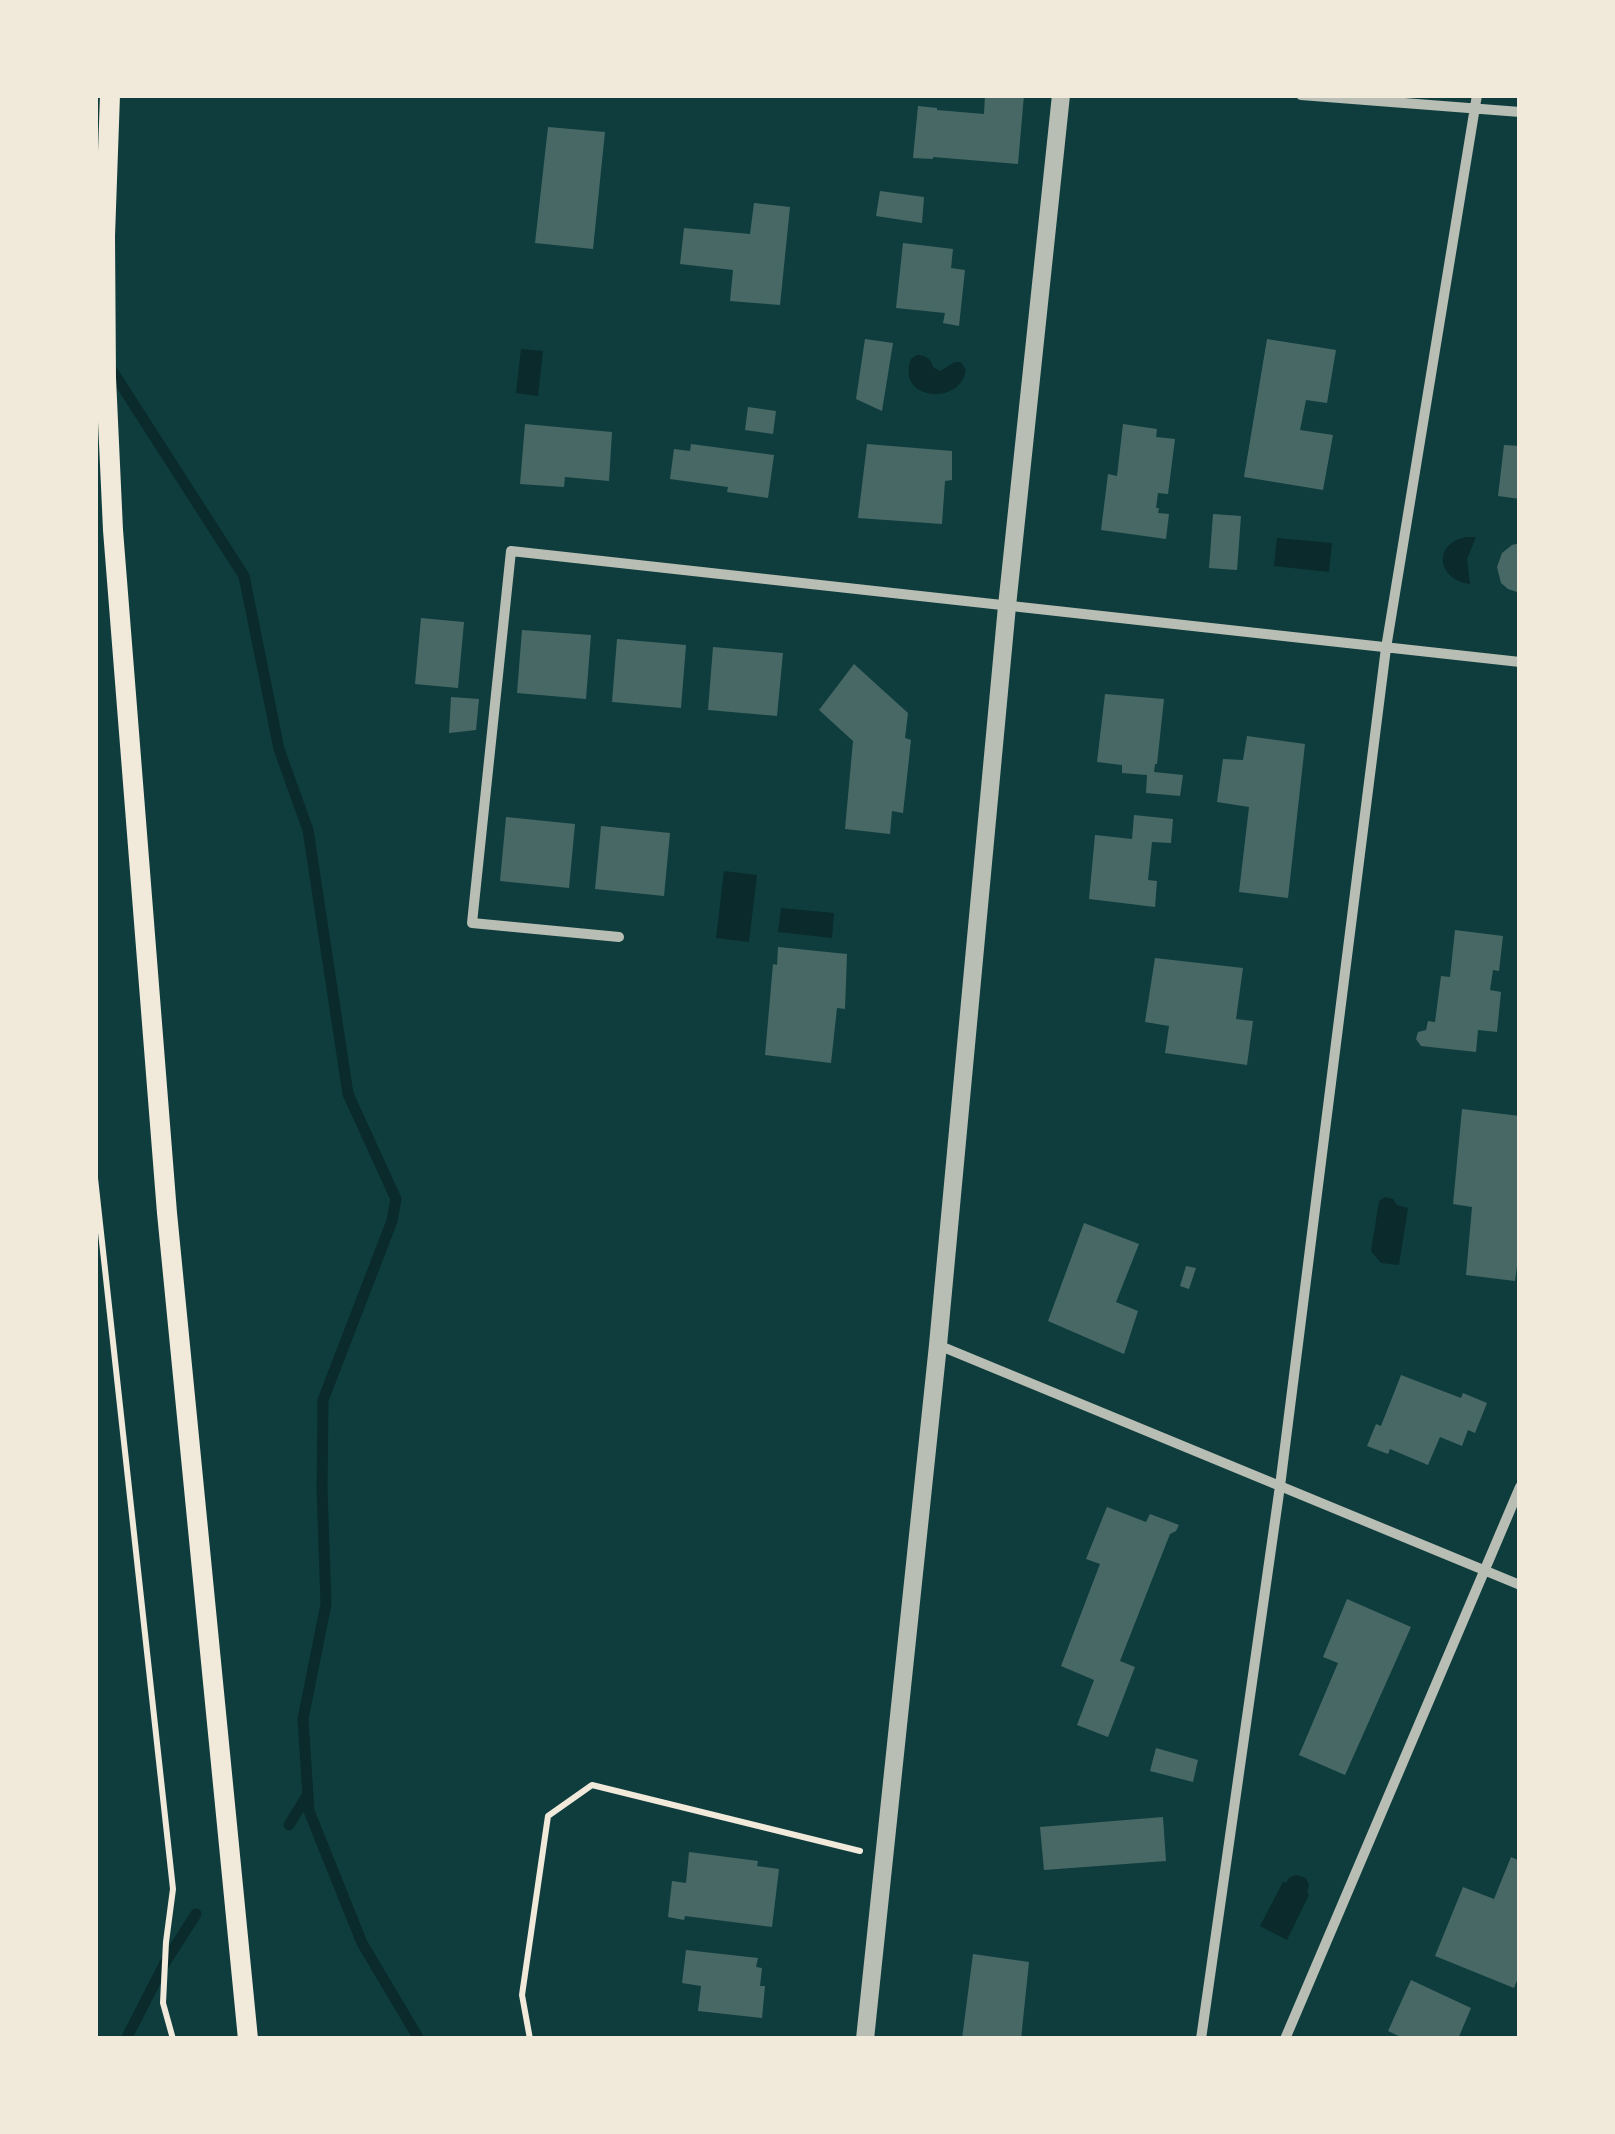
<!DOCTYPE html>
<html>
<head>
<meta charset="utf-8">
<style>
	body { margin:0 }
	#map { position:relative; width:1615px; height:2134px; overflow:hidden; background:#0f3d3e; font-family:"Noto Sans",sans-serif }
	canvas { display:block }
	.frame { position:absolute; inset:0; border:98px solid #f1e9da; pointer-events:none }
</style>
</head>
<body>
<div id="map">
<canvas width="1615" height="2134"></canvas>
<div class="frame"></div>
</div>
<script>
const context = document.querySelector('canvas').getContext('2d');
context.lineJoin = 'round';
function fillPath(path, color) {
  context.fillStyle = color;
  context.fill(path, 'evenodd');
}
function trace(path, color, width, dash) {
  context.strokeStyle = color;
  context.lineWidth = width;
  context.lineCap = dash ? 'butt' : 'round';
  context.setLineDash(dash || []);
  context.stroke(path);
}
const water = new Path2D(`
	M521,349L543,351L538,396L516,393Z
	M917,355C926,355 931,359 933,367L940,371L955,362H961L966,370C960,407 895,400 911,359Z
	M1467,537H1476L1467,559L1470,584C1437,580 1432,543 1467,537Z
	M1277,538L1332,543L1329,572L1274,566Z
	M724,871L757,875L749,942L716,938Z
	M781,908L834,913L832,938L778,932Z
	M1385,1197L1393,1199L1397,1205L1408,1208L1399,1265L1381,1263L1371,1251L1379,1201Z
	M1296,1875L1306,1878L1309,1885L1307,1893L1309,1895L1287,1940L1260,1926L1283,1882L1286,1883L1289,1878Z`);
const stream = new Path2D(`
	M95,344L244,576L279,749L308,830L348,1094L396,1199L392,1221L323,1400L322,1489L326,1604L303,1719L309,1811L362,1943L419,2039
	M289,1825L308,1794
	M126,2039L166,1961L196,1914`);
const building = new Path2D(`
	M985,95H1024L1018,164L933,157V159L913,158L918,106L937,108V110L984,114Z
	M548,127L605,132L593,249L535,243Z
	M880,191L924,197L922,223L876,216Z
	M754,203L790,207L780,305L730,301L733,270L680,264L684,228L750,234Z
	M903,243L953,249L951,268L965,270L959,326L943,323L945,313L896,308Z
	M865,339L893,343L882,411L856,399Z
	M1267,339L1336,350L1327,403L1306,400L1300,430L1333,435L1323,490L1244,477Z
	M748,407L776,411L773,434L745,430Z
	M525,424L612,432L609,481L565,477L564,487L520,484Z
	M1123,424L1157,429L1156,437L1175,439L1168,494L1158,493L1156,508H1159L1158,513L1169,514L1166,539L1101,530L1108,474L1117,476Z
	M691,444L774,455L768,498L727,492L728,487L670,479L674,449L690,451Z
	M867,444L952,451V480L945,481L942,524L858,518Z
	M1504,445L1520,446V499L1498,496Z
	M1213,514L1241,516L1237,570L1209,568Z
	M1520,543V593L1508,589L1501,583L1497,567L1502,553L1512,545Z
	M421,618L464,622L458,688L415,684Z
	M522,630L591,635L586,699L517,693Z
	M617,639L686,645L681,708L612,702Z
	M713,647L783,653L777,716L708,710Z
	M854,664L908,713L905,738L911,740L903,813L892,811L890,834L845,829L853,741L819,710Z
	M1105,694L1164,699L1157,764H1155L1154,772L1183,775L1180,796L1146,793L1147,775L1122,773V765L1097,762Z
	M451,697L479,699L476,730L449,733Z
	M1247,736L1305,744L1288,898L1239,892L1249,807L1217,802L1223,759L1243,760Z
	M1134,815L1173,819L1171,843L1152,842L1148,880L1157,881L1155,907L1089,899L1095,835L1132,839Z
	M506,817L575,824L569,888L500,881Z
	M601,826L670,833L664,896L595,889Z
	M1455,930L1503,936L1499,971L1493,970L1490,990L1501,992L1497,1032L1478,1030L1476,1052L1421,1046L1416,1039L1418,1032L1426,1030L1428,1021L1435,1022L1441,976L1450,977Z
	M778,947L847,954L845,1009L837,1008L831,1063L765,1055L773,964L777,965Z
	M1155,958L1243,968L1236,1019L1253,1021L1247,1065L1165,1053L1169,1026L1145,1022Z
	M1462,1109L1520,1116V1245L1515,1281L1466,1275L1472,1207L1453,1204Z
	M1084,1223L1139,1244L1116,1302L1138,1311L1124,1354L1048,1321Z
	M1186,1266L1196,1268L1189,1289L1180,1286Z
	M1401,1375L1461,1398L1463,1393L1487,1403L1475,1433L1468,1430L1462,1446L1440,1437L1428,1465L1390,1449L1388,1454L1367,1446L1376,1424L1381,1426Z
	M1107,1507L1146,1522L1150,1514L1179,1525L1176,1531L1170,1534L1120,1661L1135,1667L1108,1737L1077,1725L1094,1680L1061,1666L1100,1564L1086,1559Z
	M1347,1599L1411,1627L1345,1775L1299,1755L1338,1663L1323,1657Z
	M1156,1748L1198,1760L1193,1782L1150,1771Z
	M1163,1817L1166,1861L1044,1870L1040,1827Z
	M689,1852L758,1861L757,1866L779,1869L772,1927L685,1916L684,1920L668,1917L672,1881L686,1883Z
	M1511,1857L1520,1861V1973L1514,1988L1435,1956L1463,1887L1494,1899Z
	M686,1950L758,1958L756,1967L762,1968L760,1986H765L762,2018L698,2011L701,1986L682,1983Z
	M973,1954L1029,1962L1021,2039H962Z
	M1411,1980L1471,2008L1458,2039H1405L1388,2031Z`);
const path = new Path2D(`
	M95,1178L173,1889L166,1942L163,2003L173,2039
	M530,2039L522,1995L548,1816L592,1785L860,1851`);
const minor = new Path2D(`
	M1301,95L1520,112
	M619,937L472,923L511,551L1520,662
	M938,1345L1520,1585
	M1201,2039L1280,1486L1386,648L1477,95
	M1285,2039L1520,1487`);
const tertiary = new Path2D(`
	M865,2039L938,1345L1007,606L1061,95`);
const secondary = new Path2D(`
	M110,95L105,236L106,378L113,530L167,1213L248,2039`);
fillPath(water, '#0a2a2b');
trace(stream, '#0a2a2b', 11);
fillPath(building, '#486865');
trace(path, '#f1e9da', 6);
trace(minor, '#b8beb3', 10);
trace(tertiary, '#b8beb3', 18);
trace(secondary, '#f1e9da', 20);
</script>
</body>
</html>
